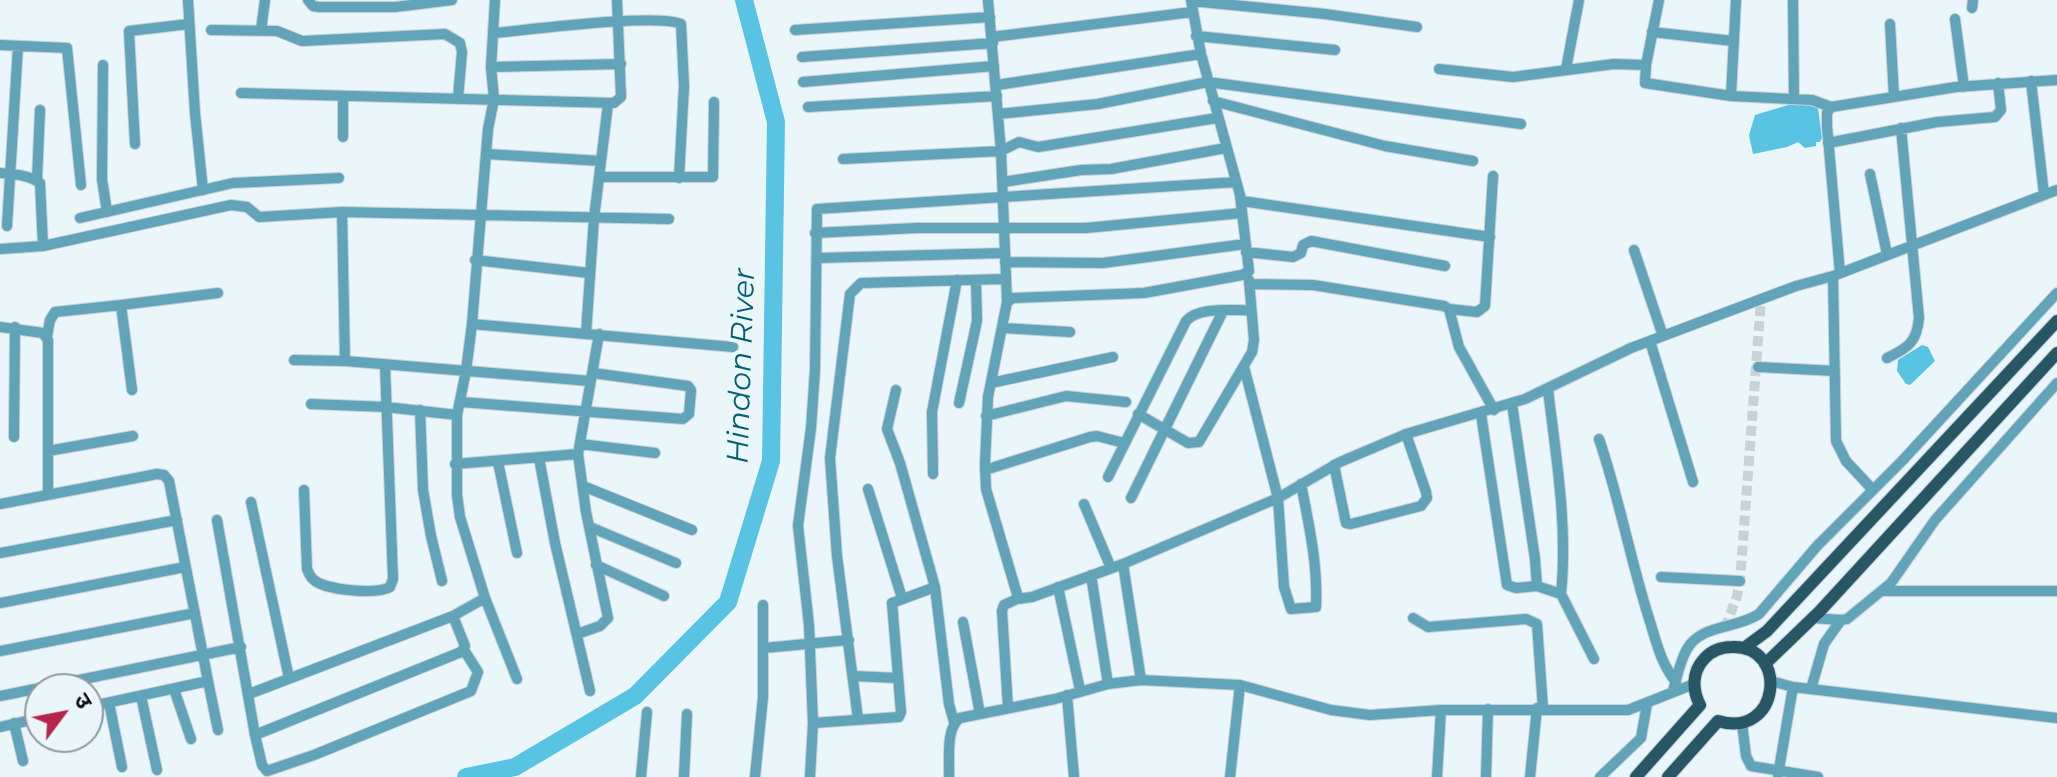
<!DOCTYPE html>
<html>
<head>
<meta charset="utf-8">
<style>
	body { margin:0 }
	#map { position:relative; width:2057px; height:777px; overflow:hidden; background:#ebf6fa; font-family:Montserrat,"Noto Sans Devanagari",sans-serif }
	canvas { display:block }
	.north { position:absolute; left:24px; top:673px; width:80px; height:80px; box-sizing:border-box; background:#ebf6fa; border:2px solid #91999c; border-radius:50%; rotate:58deg; font-size:22px; font-weight:700; line-height:32px; text-align:center; color:#0b0e10 }
	.north::after { content:''; display:block; margin:auto; width:28px; height:36px; background:#b6254d; clip-path:polygon(50% 0,100% 100%,50% 72%,0 100%) }
</style>
</head>
<body>
<div id="map">
<canvas width="2057" height="777"></canvas>
<div class="north">उ</div>
</div>
<script>
const context = document.querySelector('canvas').getContext('2d');
context.lineJoin = 'round';
function fillPath(path, color) {
  context.fillStyle = color;
  context.fill(path, 'evenodd');
}
function trace(path, color, width, dash) {
  context.strokeStyle = color;
  context.lineWidth = width;
  context.lineCap = dash ? 'butt' : 'round';
  context.setLineDash(dash || []);
  context.stroke(path);
}
function label(font, color, halo, rows, align = 'center') {
  context.font = font + ' Montserrat,sans-serif';
  context.lineWidth = 8;
  context.setLineDash([]);
  context.textBaseline = 'middle';
  context.strokeStyle = halo;
  context.fillStyle = color;
  for (const [text, x, y, turn = 0] of rows) {
    context.save();
    context.translate(x, y);
    context.rotate((+turn || 0) * Math.PI / 180);
    context.textAlign = isNaN(turn) ? turn : align;
    if (halo) context.strokeText(text, 0, 0);
    context.fillText(text, 0, 0);
    context.restore();
  }
}
const water = new Path2D(`
	M1792,101L1816,104L1818,108L1822,138L1820,142H1816V146L1805,148L1798,142L1787,147L1753,154L1749,135L1755,115L1788,105Z
	M1922,345L1928,347L1935,361L1910,385L1906,384L1897,371L1898,360Z`);
const river = new Path2D(`
	M466,777L515,767L635,696L728,602L771,461L776,122L744,0`);
const minorTunnel = new Path2D(`
	M1725,628L1737,596L1740,581L1761,300`);
const minor = new Path2D(`
	M188,0L195,113L203,190
	M308,0L313,6L319,7H395L452,0
	M495,0L491,67L494,99L488,129L472,324L466,371L457,415V495L460,517L485,598L517,679
	M988,0L1001,151L1007,302
	M1793,0L1794,99
	M1191,1L1325,14L1417,27
	M1972,8L1973,0
	M1955,19L1964,87
	M1890,24L1894,97
	M211,30L277,31L302,41L445,34L460,43L462,52L458,98
	M261,30L265,0
	M795,30L990,17
	M1652,32L1733,41
	M494,33C527,30 657,13 681,24L684,86L679,178
	M1196,36L1335,50
	M992,37L1192,12
	M0,45L67,48L81,185
	M802,57L993,43
	M103,65L102,179L107,212
	M1646,65L1659,0
	M491,67L621,64
	M1439,69L1513,77L1614,64L1646,65L1645,83L1731,96L1812,100L1831,107
	M1566,69L1579,0
	M2031,81L2044,194
	M803,82L994,66
	M997,85L1201,54
	M241,93L614,103L621,97L617,0
	M1731,96L1736,0
	M1213,101L1385,146L1473,161
	M608,104L594,218L586,334L733,347
	M808,107L997,96
	M998,114L1098,104L1208,82L1521,124
	M343,137V96
	M1828,143L1937,122L1995,117L2001,110L1998,83
	M135,144L129,31L189,24
	M487,154L601,161
	M843,159L1001,151L1019,142L1038,147L1217,118
	M0,173C13,174 30,175 40,183L43,246
	M1870,174L1887,254
	M600,177H713L714,102
	M37,180L40,110
	M1003,182L1081,170L1111,169L1226,148
	M1242,201L1490,237
	M342,212L345,361L590,381
	M80,218L233,183L339,178
	M7,226L18,46
	M815,233L917,228H1086L1242,213
	M0,249L43,246L231,205L247,207L259,217L342,212L669,219
	M1634,250L1663,336
	M1246,252L1293,257L1301,253L1303,245L1311,241L1445,266
	M817,258L1005,253
	M475,260L589,273
	M1005,262L1103,263L1245,244
	M1840,273L1827,126V113L1831,107L1956,87L2057,80
	M1833,276L1836,441L1846,461L1873,490
	M1249,284L1313,285L1444,306L1449,309L1459,347L1494,410
	M1449,309L1477,312L1485,306L1493,176
	M472,324L586,334
	M0,327L43,333L48,340V494
	M1003,328L1070,332
	M47,336L50,320L55,312L121,305
	M1650,341L1693,482
	M1887,358C1908,348 1917,342 1919,318L1901,128
	M294,360L345,361
	M1244,367L1278,498L1284,587L1291,609L1316,607C1318,565 1309,525 1301,484
	M1758,367L1835,371
	M991,383L1113,357
	M132,390L121,305L218,293
	M896,390L887,429L900,463L935,587L949,704L954,722
	M1548,390C1556,457 1568,526 1561,594
	M461,402L683,419L689,414L691,390L688,386L593,373
	M959,403L977,321L976,280
	M311,404L386,407L457,415
	M1512,404L1535,559L1537,586
	M420,410L423,490L431,536L442,581
	M1138,414L1188,443L1199,442L1252,352L1254,340L1249,280
	M1481,414L1507,585L1516,588L1537,586L1561,594L1594,659
	M986,416L1066,396L1126,402
	M14,437L15,327
	M1599,439C1620,500 1631,564 1651,625C1657,645 1662,665 1676,682
	M580,444L655,453
	M48,451L133,436
	M539,458L555,543L590,691
	M498,462L517,553
	M455,464L578,454
	M1334,465L1346,523L1351,524L1421,506L1427,498L1426,492L1406,434
	M985,470L1090,437L1097,436L1124,443
	M933,474L932,412L957,280
	M1108,477L1186,321C1199,306 1233,311 1251,310
	M583,486L692,530
	M868,489L902,598
	M304,490L307,569C309,574 310,577 314,580C325,590 377,595 390,587L393,579L385,365
	M1131,498L1223,311
	M251,502L289,678
	M0,504L157,474L164,475L169,481L208,681L88,707
	M1084,504L1111,568
	M217,520L255,735L262,765L267,771L314,755L471,691L478,672L464,650
	M590,527L676,563
	M0,553L177,520
	M1123,564L1141,680
	M596,565L664,596
	M1091,575L1108,684
	M1661,577L1740,581
	M1058,587L1080,690
	M1883,591H2057
	M1017,599L1032,597L1123,564L1278,498L1340,462L1406,434L1525,399L1631,348L1796,286L1833,276L2057,190
	M0,603L185,567
	M1413,618L1428,627L1526,619L1537,624L1543,708
	M1813,618L1841,620
	M963,622L980,714
	M577,634L600,626L608,618L586,512L578,454L599,334
	M764,648L849,640
	M0,651L195,613
	M853,676L897,678
	M208,681L218,730
	M1771,681L1793,687L2057,718
	M174,689L191,739
	M1811,689L1824,644L1841,620L1847,619L1891,583L1935,520L2057,383
	M1673,691C1677,677 1680,661 1687,649C1701,624 1737,629 1759,614L1817,546L1902,461L2057,293
	M249,694L453,616L485,598
	M1067,695L1074,777
	M0,696L241,647
	M141,696L157,770
	M109,703L122,767
	M1008,708L1002,611L1004,605L1017,599V594L986,489L985,464L988,397L1007,302L1013,298L1144,293L1242,275L1249,271L1240,195L1201,54L1191,0
	M858,719L837,556L830,458L850,294L861,283L1005,279
	M14,723L23,761
	M813,723L899,717L901,712L892,603L935,587
	M1742,723L1746,756L1751,766L1818,777
	M0,727L40,718
	M255,735L461,652L465,646L453,616
	M1778,775L1793,687
	M641,777L647,712
	M684,777L687,714
	M755,777L763,697V605
	M810,777L813,723L809,625L798,526L811,428L815,370L817,209L1236,182
	M949,777C950,759 945,729 960,718L1055,699L1108,684L1141,680L1240,685L1331,710L1370,715L1441,710H1628L1694,684
	M1230,777L1240,685
	M1437,777L1441,710
	M1486,777L1488,709
	M1530,777L1537,708
	M1600,777L1641,738L1647,704`);
const major = new Path2D(`
	M1744,648L1767,631L2057,321
	M1765,664L1820,611L2057,353
	M1636,777L1700,705C1692,690 1692,672 1704,659C1711,651 1721,647 1732,647C1790,645 1780,740 1718,721L1668,777`);
const waterNames = [
	["Hindon River",742,366,-88]
];
fillPath(water, '#58c3e3');
trace(river, '#58c3e3', 18);
trace(minorTunnel, '#c9d3d7', 10, [10, 5]);
trace(minor, '#c7d1d5', 12);
trace(major, '#c7d1d5', 14);
trace(minor, '#61a4ba', 10);
trace(major, '#275665', 12);
label('italic 30px', '#005f75', '#ebf6fa', waterNames);
</script>
</body>
</html>
